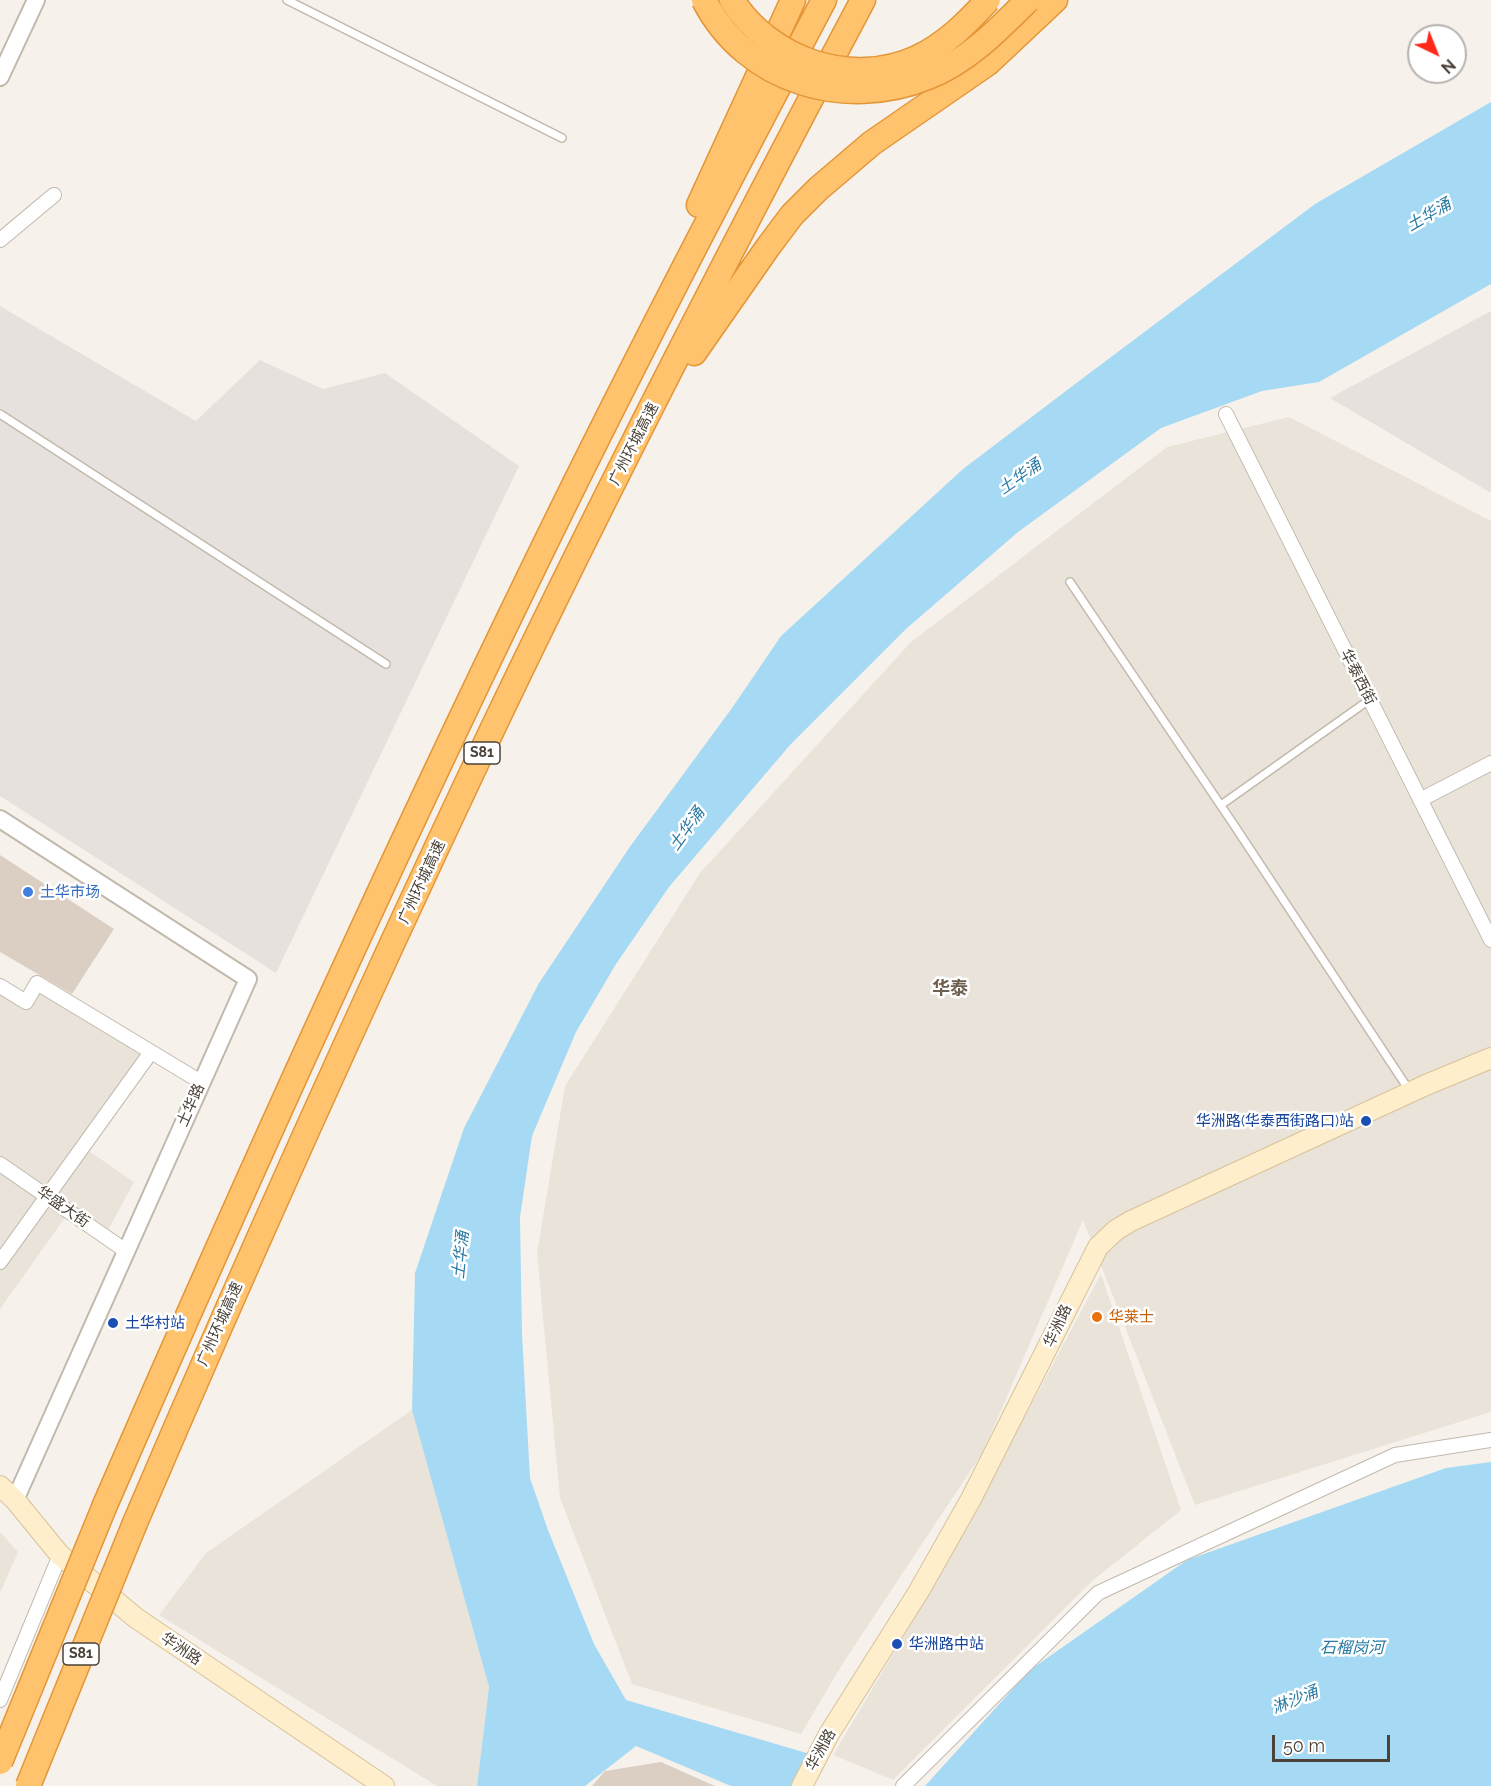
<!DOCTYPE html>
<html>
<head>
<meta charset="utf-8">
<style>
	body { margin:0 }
	#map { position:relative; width:1491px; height:1786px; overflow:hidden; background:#f6f2eb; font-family:Raleway,sans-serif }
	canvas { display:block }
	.north { position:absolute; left:1407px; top:24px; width:60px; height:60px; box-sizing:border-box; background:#fff; border:2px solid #b7b3af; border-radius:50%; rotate:137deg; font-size:16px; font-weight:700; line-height:24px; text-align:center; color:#4b4238 }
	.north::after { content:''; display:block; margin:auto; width:21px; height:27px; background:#ff2819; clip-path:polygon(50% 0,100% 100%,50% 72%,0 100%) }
	.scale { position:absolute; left:1272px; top:1735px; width:118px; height:27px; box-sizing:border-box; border:3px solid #4b4238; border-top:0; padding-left:8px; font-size:18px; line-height:21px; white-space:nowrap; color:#4b4238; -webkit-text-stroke:4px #fff; paint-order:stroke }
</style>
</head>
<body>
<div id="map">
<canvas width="1491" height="1786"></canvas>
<div class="north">N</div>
<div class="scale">50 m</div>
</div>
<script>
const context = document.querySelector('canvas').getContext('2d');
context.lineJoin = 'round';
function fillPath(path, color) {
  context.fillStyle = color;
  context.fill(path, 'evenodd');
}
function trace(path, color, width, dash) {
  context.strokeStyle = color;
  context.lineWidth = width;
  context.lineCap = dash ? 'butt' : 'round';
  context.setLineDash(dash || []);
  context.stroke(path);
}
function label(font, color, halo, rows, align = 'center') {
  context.font = font + ' Raleway,"Noto Sans SC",sans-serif';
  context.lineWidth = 5;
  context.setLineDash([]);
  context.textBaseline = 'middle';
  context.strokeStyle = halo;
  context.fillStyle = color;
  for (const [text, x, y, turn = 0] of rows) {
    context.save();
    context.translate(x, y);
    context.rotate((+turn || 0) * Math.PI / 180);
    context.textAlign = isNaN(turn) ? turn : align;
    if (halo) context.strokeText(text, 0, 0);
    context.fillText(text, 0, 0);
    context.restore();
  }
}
const residential = new Path2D(`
	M1289,417L1491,521V1412L1195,1505L1083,1220L983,1452L843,1663L801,1734L632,1684L560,1498L537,1253L565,1086L700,873L911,642L1167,447Z
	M37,983L151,1052L83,1147L134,1182L105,1236L69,1212L0,1309V986L26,1002Z
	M1101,1274L1181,1510L1091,1582L893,1780L833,1755L939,1577Z
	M412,1410L489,1687L477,1786H437L159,1615L206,1553Z
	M0,1532L18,1552L0,1593Z`);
const industrial = new Path2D(`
	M0,306L196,421L260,360L323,389L385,373L519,466L276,973L0,796Z
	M1491,311V493L1330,398Z`);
const water = new Path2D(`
	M1491,102V284L1319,382L1262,391L1161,428L1018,532L906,629L790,745L669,887L616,964L576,1032L532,1136L520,1217L522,1334L530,1478L548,1530L594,1644L626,1700L810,1754L791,1786H731L636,1746L585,1786H477L489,1687L412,1410L415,1273L464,1128L539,983L629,848L732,708L781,636L963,469L1087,375L1315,204Z
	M1491,1462V1786H925L1030,1670L1187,1560L1446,1468Z`);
const building = new Path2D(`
	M0,855L114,929L72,994L0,952Z
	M661,1762L715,1786H592L605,1771Z`);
const service = new Path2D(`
	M287,0L562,138
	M0,414L386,664
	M1070,582L1234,825L1409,1090
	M1221,805L1369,700`);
const minor = new Path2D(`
	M0,240L54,195
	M1226,414L1491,940
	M1420,800L1491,763
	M0,986L26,1002L37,983L201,1082
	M0,1164L126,1251
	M0,1262L151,1052
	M0,1700L60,1555
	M903,1786L1098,1593L1395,1455L1491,1440`);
const tertiary = new Path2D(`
	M0,77L36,0
	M0,819L248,979L15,1500`);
const secondary = new Path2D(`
	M0,1486L15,1500L60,1555L136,1618L384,1786
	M802,1786L829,1734L919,1591L971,1499L1098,1247L1116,1230L1131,1221L1426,1085L1491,1058`);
const motorway = new Path2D(`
	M699,205L793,0
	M694,353L768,247L792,215L818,189L872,143L988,63L1055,0
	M105,1505C241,1192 381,881 530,575C624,381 724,190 824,0
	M135,1523C246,1263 362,1005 483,749C603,496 732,247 863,0`);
const motorwayBridge = new Path2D(`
	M704,0C746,82 845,111 928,77C967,62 999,29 1028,0
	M732,0C770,60 851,88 917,58C946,44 967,23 988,0
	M0,1762L105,1505
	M28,1786L135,1523`);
const markers = [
	[28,892,6,"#3f7fe0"],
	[1366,1121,6,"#1a4fb4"],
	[1097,1317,6,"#e8710a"],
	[113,1323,6,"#1a4fb4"],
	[897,1644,6,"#1a4fb4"]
];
const shields = [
	[482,753,36],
	[81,1654,36]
];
const shieldNames = [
	["S81",482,753],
	["S81",81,1654]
];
const streetNames = [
	["广州环城高速",634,444,-63],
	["华泰西街",1358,677,63],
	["广州环城高速",422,882,-65],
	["土华路",191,1105,-66],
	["华盛大街",63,1207,35],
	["广州环城高速",220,1324,-66],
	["华洲路",1058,1326,-65],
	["华洲路",181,1649,34],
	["华洲路",821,1750,-61]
];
const shopNames = [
	["土华市场",40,892]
];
const transitNames = [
	["华洲路(华泰西街路口)站",1354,1121,"right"],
	["土华村站",125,1323],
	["华洲路中站",909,1644]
];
const foodNames = [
	["华莱士",1109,1317]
];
const waterNames = [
	["土华涌",1429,215,-30],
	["土华涌",1020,477,-35],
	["土华涌",687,829,-54],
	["土华涌",461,1255,-84],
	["石榴岗河",1352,1648],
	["淋沙涌",1295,1700,-22]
];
const quarterNames = [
	["华泰",950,989]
];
fillPath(residential, '#eae3d9');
fillPath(industrial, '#e6e1dc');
fillPath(water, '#a6daf4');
fillPath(building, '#dbcfc3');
trace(service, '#c2b9ad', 10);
trace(minor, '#c2b9ad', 16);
trace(tertiary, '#c2b9ad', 20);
trace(secondary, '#d7c299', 22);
trace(motorway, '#e49637', 27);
trace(service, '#fff', 7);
trace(minor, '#fff', 14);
trace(tertiary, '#fff', 16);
trace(secondary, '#fec', 20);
trace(motorway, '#ffc26d', 24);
trace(motorwayBridge, '#e49637', 27, []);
trace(motorwayBridge, '#ffc26d', 24);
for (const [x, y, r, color] of markers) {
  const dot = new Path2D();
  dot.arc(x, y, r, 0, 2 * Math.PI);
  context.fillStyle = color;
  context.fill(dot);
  trace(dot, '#fff', 2);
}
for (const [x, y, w] of shields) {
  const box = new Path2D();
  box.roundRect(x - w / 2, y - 11, w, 22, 4.5);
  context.fillStyle = '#fff';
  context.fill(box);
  trace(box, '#4b4238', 1.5);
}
label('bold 14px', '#4b4238', null, shieldNames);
label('15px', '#4b4238', '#fff', streetNames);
label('15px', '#366cbe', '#fff', shopNames, 'left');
label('15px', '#164399', '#fff', transitNames, 'left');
label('15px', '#c56008', '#fff', foodNames, 'left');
label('italic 16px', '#2779a2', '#fff', waterNames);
label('bold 18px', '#6e5f4f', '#fff', quarterNames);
</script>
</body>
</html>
